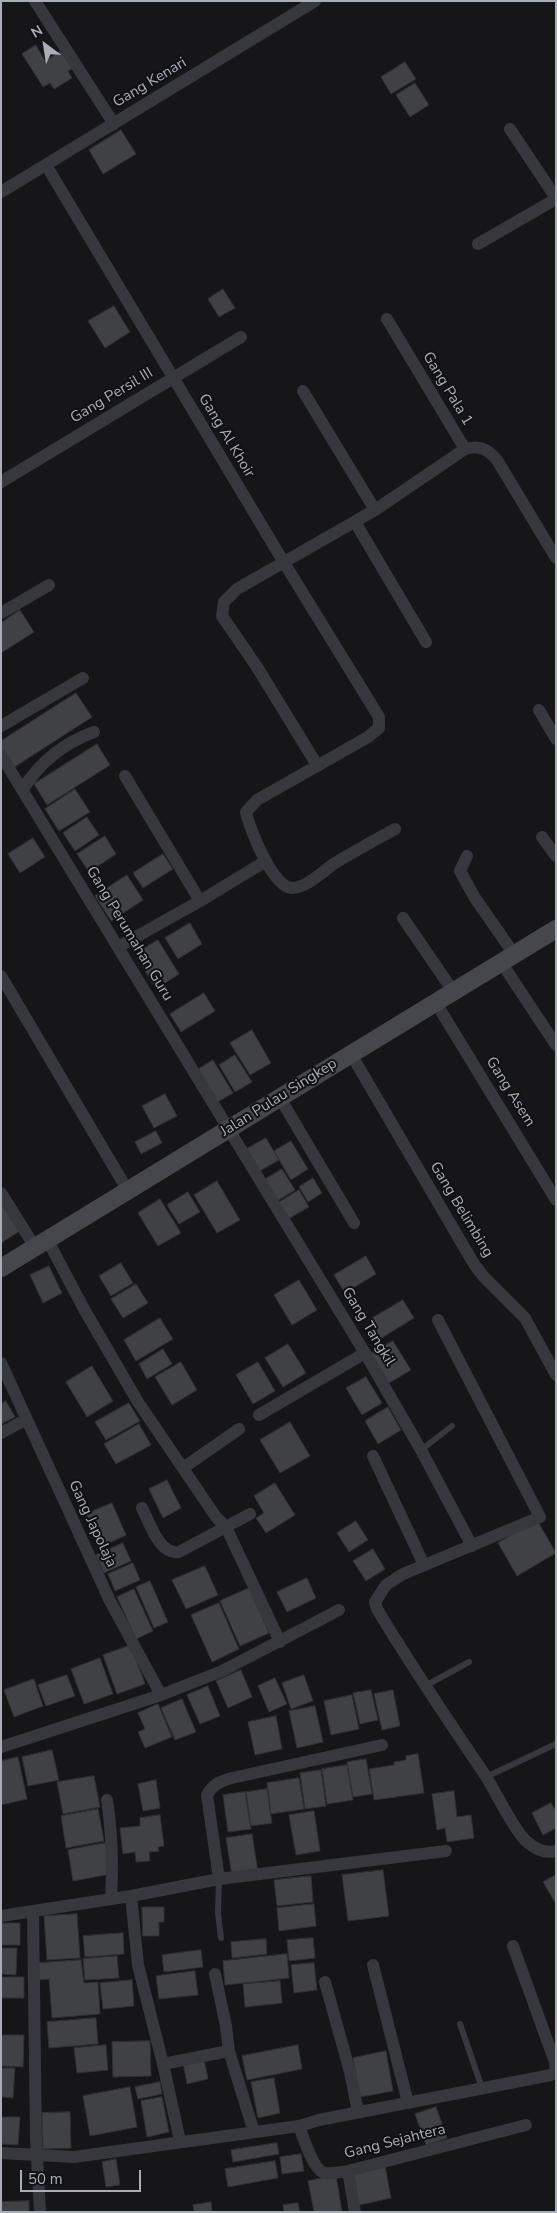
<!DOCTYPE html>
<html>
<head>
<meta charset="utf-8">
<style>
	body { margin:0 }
	#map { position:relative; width:557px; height:2213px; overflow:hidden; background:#161618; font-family:"Nunito Sans",sans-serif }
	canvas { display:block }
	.frame { position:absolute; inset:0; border:2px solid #a8adb8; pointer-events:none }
	.north { position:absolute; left:20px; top:20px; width:50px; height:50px; -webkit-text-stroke:4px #111113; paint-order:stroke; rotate:329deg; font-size:14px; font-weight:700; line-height:20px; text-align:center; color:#a8adb8 }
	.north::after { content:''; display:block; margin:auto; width:18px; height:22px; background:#a8adb8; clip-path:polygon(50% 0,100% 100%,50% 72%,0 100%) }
	.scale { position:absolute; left:20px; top:2170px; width:121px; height:22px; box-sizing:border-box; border:2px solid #a8adb8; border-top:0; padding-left:6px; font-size:15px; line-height:18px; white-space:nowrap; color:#a8adb8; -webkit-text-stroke:4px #111113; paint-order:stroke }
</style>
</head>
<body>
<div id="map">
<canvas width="557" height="2213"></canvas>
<div class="frame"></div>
<div class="north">N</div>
<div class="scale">50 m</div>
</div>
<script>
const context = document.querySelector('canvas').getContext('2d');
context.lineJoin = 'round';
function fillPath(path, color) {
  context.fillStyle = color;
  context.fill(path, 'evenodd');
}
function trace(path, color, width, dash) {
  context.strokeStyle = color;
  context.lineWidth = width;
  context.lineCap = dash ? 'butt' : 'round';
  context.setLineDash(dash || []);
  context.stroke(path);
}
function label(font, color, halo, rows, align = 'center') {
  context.font = font + ' "Nunito Sans",sans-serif';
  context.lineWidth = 4;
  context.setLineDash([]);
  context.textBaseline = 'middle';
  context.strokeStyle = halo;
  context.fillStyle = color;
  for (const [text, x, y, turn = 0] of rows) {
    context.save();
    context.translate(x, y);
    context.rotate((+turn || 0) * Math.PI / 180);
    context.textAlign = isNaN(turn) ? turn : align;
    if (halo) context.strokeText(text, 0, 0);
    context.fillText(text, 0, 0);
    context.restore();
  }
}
const building = new Path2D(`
	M36,45L45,61L61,51L72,69L68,71L72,78L54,89L50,83L43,87L22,54Z
	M405,62L416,79L391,94L381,77Z
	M415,83L429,105L410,117L396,95Z
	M121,130L136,154L103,174L89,150Z
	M223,289L235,308L219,317L208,299Z
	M114,306L130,332L105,348L88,321Z
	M20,610L34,632L1,653V623Z
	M76,693L92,717L13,768L1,750V741Z
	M97,744L110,765L47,805L34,784Z
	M75,789L90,812L59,831L45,809Z
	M87,817L99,835L75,851L63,833Z
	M105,836L116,854L89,872L77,854Z
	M33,838L45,857L20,873L8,854Z
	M163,854L173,869L143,888L133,873Z
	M127,875L143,900L111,921L95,896Z
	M190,923L202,944L178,959L165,938Z
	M158,940L179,974L156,989L135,954Z
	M204,993L215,1011L181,1032L170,1014Z
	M252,1030L271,1063L250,1075L230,1043Z
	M235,1055L252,1082L235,1092L219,1065Z
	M213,1060L233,1093L216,1103L197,1070Z
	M165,1094L177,1116L154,1128L142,1106Z
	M156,1131L162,1143L141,1154L135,1142Z
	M266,1138L279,1160L258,1172L245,1150Z
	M291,1141L308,1169L291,1180L274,1151Z
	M282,1169L295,1190L277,1201L264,1180Z
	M313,1178L322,1193L308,1202L299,1187Z
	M217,1181L240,1220L217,1233L194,1195Z
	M299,1190L309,1207L286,1220L276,1204Z
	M188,1192L200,1212L179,1224L167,1205Z
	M160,1199L181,1233L158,1246L138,1213Z
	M1,1201L20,1231L1,1243Z
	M366,1256L376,1274L345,1293L334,1275Z
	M121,1263L133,1283L111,1296L99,1276Z
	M49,1266L62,1293L43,1303L30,1275Z
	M299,1280L317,1310L292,1325L274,1295Z
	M136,1284L148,1303L123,1318L111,1299Z
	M403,1300L414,1318L380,1339L369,1320Z
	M160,1318L173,1339L136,1361L124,1340Z
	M393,1341L411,1370L389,1383L371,1353Z
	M288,1344L306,1373L283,1387L265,1358Z
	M163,1349L172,1364L147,1379L139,1364Z
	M181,1362L197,1390L172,1405L155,1377Z
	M258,1362L275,1391L253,1404L236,1375Z
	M92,1366L113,1401L87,1417L66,1382Z
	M366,1377L382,1403L362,1415L346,1388Z
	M6,1401L15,1417L1,1424V1404Z
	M129,1403L140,1421L106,1440L95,1422Z
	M388,1407L401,1430L378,1444L365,1421Z
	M290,1422L310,1456L280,1473L260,1440Z
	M139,1424L151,1445L116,1464L104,1444Z
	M167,1480L181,1508L163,1518L149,1489Z
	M275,1483L295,1515L266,1533L256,1518L264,1513L254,1496Z
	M112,1503L126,1535L101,1547L86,1514Z
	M537,1520L556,1553L517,1576L498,1543Z
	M356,1521L368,1540L349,1552L337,1533Z
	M123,1543L131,1561L104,1573L96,1555Z
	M373,1549L385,1569L366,1581L353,1561Z
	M133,1563L140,1580L115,1591L108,1574Z
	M205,1566L218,1595L186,1609L172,1580Z
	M307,1578L316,1598L287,1612L277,1592Z
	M150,1581L168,1622L154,1628L136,1587Z
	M249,1588L269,1633L240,1646L220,1601Z
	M134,1589L153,1631L136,1639L117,1597Z
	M219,1603L239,1649L212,1662L191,1615Z
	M131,1645L145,1684L117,1694L103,1655Z
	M100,1658L113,1694L84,1704L71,1669Z
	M241,1670L252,1697L228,1708L216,1681Z
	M67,1675L75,1696L46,1706L38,1685Z
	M304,1675L313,1701L291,1709L282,1683Z
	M275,1678L287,1704L269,1712L258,1686Z
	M34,1679L43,1706L14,1717L4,1690Z
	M208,1686L220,1716L200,1724L187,1695Z
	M371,1690L378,1720L360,1724L353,1693Z
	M393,1690L400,1726L382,1730L374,1694Z
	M352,1695L359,1729L331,1735L324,1701Z
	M182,1699L196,1732L175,1740L161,1708Z
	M158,1704L172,1737L145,1748L138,1732L145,1729L138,1713Z
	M315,1706L323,1742L297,1748L289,1711Z
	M276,1716L282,1749L255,1755L248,1722Z
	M52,1750L59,1780L28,1786L22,1757Z
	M418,1754L424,1793L374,1800L369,1769L394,1765V1762L406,1760V1756Z
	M18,1757L27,1799L1,1805V1761Z
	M366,1759L372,1794L353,1797L347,1762Z
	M347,1765L353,1800L327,1804L322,1769Z
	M321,1770L326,1806L305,1809L300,1773Z
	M94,1776L100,1807L63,1814L57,1782Z
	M299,1778L304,1809L271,1814L267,1783Z
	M156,1780L160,1808L143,1811L138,1784Z
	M267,1789L272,1823L251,1826L246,1792Z
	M454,1791L457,1817L471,1815L474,1838L447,1842L445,1828L437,1830L432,1794Z
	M245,1792L251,1829L228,1832L223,1795Z
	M551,1803L556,1811V1828L543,1835L532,1813Z
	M98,1809L104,1841L66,1848L61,1816Z
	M314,1811L320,1851L296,1855L289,1815Z
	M160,1815L164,1846L158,1847L159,1851L149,1852L150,1861L136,1862L135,1852L123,1854L120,1828L140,1826V1818Z
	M252,1834L258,1872L232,1876L226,1838Z
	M105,1843L111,1874L73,1881L68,1850Z
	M383,1870L389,1916L348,1921L342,1875Z
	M556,1875V1904L543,1882Z
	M311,1876L313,1902L277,1906L274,1880Z
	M314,1904L316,1926L279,1931L277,1908Z
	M142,1907H164V1922H159V1936H143Z
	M77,1914L80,1958L47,1960L44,1916Z
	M1,1923H20V1945H1Z
	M123,1933L124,1954L85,1957L83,1936Z
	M313,1938L315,1958L289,1961L287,1940Z
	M266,1939L267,1954L232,1958L231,1942Z
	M1,1948H17L16,1975L1,1974Z
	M201,1950L203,1967L164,1972L162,1955Z
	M287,1954L289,1978L225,1985L223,1961Z
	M117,1956L119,1978L85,1980L83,1959Z
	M81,1960L84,1983L98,1982L100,2014L52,2018L49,1979L39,1980L38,1963Z
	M314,1963L317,1990L294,1993L291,1965Z
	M195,1971L198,1995L159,1999L156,1976Z
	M1,1977H24V1998H1Z
	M132,1980L134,2006L103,2009L100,1983Z
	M280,1981L282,2003L245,2007L243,1984Z
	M96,2018L98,2044L49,2048L47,2022Z
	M1,2035H24L23,2067L1,2066Z
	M150,2041L151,2076L113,2077L112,2042Z
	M106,2045L108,2070L77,2073L74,2048Z
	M298,2045L302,2069L247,2080L242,2056Z
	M386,2051L393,2091L360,2097L353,2058Z
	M204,2059L208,2079L187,2084L183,2063Z
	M1,2068H15L13,2098L1,2097Z
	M274,2078L280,2113L258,2118L251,2082Z
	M160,2082L162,2094L138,2099L135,2087Z
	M130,2087L137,2127L90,2136L83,2096Z
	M162,2097L169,2132L147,2137L141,2101Z
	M436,2107L447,2138L426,2145L415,2114Z
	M70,2112L71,2148L43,2149L42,2113Z
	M1,2117H20L18,2145L1,2144Z
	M277,2143L279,2154L233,2162L231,2150Z
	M301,2154L304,2171L282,2174L280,2157Z
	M116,2159L120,2185L106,2187L102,2162Z
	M275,2161L278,2178L228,2187L225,2169Z
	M385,2166L391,2198L359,2205L353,2173Z
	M336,2175L342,2212H314L308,2181Z
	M29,2201V2212H1V2202Z
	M211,2202L212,2212H194L193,2205Z
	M298,2203L300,2212H284L283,2205Z`);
const lane = new Path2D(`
	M421,1450L452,1426
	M425,1686L469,1662
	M486,1777L556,1744
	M219,1879L218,1913L221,1938
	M460,2024L482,2088`);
const street = new Path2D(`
	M35,1L114,124
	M510,129L556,198
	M46,165L283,561L379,717V728L368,737L257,800L246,812C249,828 273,888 292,888C307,888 323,871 335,863C355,851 375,840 395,829
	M1,192L315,1
	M478,244L556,199
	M387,319L465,449C479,445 488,449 497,460L556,558
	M303,391L375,510
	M1,482L241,337
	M355,522L426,642
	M1,613L49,585
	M539,710L556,739
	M1,726L83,678
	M1,755L365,1353L421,1450L472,1546
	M317,765L257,667L222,616L224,602L237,589L375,510L465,449
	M125,776L200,901
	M23,789C40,762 64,743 94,732
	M542,837L556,856
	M467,856L460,871L475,898L514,954
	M403,918L453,991
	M118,947L200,901L266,861
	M501,962L556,1045
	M1,976L128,1191
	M436,1003L556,1200
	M351,1054L474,1264L484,1277L525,1318L556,1375
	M280,1098L354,1223
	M1,1193L35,1247
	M47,1239L84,1309L138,1402L216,1517L226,1527L280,1642
	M438,1320L540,1517L403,1574L386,1585L375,1602L377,1609C411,1666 448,1720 485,1775C496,1792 512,1827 525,1840C534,1848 543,1854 556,1851
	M1,1363L110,1601L161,1695
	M259,1415L365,1353
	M1,1433L27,1419
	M373,1456L424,1565
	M183,1468L239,1429
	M142,1508C150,1523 159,1555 179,1552L250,1514
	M1,1747L161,1695L222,1671L339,1610
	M107,1800C112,1833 113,1865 111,1898
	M219,1879L207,1795C213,1784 221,1781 232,1778L382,1745
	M131,1896L138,1965L163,2064L180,2141
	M33,1912L36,2138L40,2212
	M1,1916L131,1896L219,1879L446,1851
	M373,1965L408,2103
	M215,1974L226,2026L229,2051L254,2132
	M325,1982L350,2072L358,2112
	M163,2064L229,2051
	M299,2126C303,2136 313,2171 325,2173C332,2174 341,2172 348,2171L526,2125
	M1,2153L74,2157L299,2126L319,2120L551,2075L556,2070L555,2062L513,1946
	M348,2171L355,2212`);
const secondary = new Path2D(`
	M1,1268L556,929`);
const streetNames = [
	["Gang Kenari",150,83,-31],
	["Gang Pala 1",447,389,59],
	["Gang Persil III",112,396,-31],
	["Gang Al Khoir",226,436,59],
	["Gang Perumahan Guru",129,934,59],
	["Gang Asem",510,1092,58],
	["Jalan Pulau Singkep",279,1098,-32],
	["Gang Belimbing",461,1210,59],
	["Gang Tangkil",368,1327,59],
	["Gang Japolaja",92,1524,65],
	["Gang Sejahtera",395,2142,-14]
];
fillPath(building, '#404145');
trace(building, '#303034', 1);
trace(lane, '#37383d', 6);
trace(street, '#37383d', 12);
trace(secondary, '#45474d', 18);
label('15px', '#a8adb8', '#111113', streetNames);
</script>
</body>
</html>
